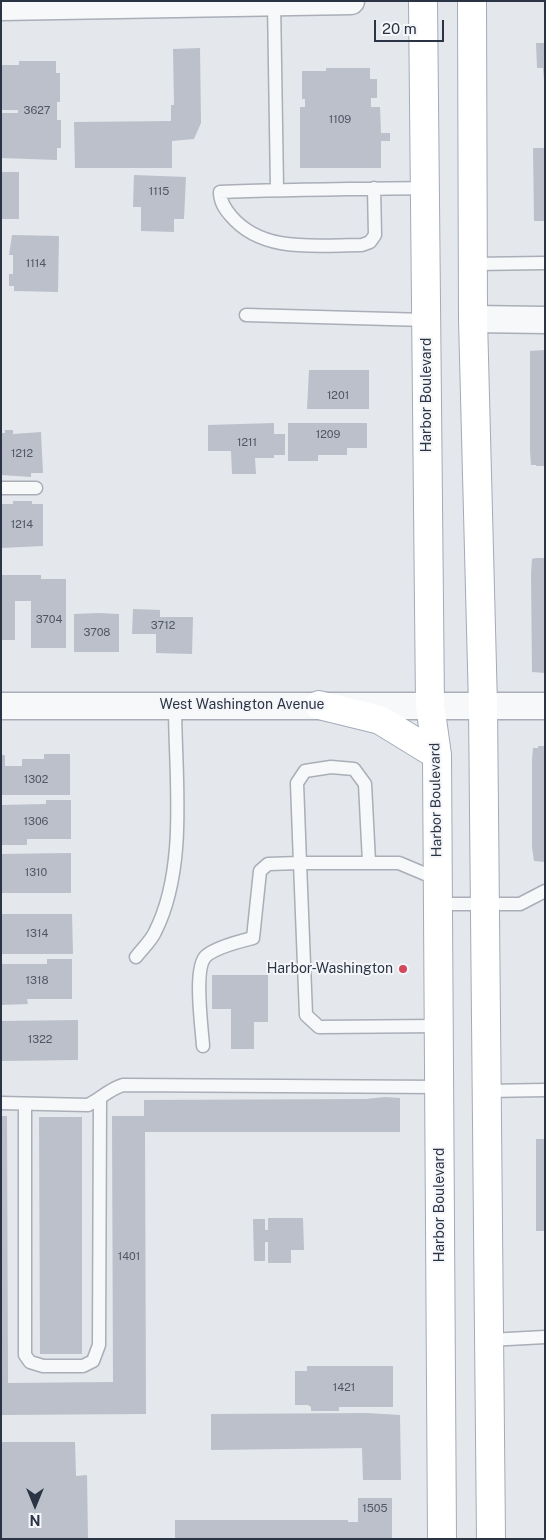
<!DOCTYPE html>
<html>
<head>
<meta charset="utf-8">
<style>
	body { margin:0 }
	#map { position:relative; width:546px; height:1540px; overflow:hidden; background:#e4e7ec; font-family:"Public Sans",sans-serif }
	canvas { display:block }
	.frame { position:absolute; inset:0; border:2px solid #2b3445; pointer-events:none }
	.north { position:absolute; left:10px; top:1480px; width:50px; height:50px; -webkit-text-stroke:4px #f4f6f9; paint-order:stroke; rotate:180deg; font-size:14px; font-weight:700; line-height:20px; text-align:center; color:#2b3445 }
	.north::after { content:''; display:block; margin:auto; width:18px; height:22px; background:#2b3445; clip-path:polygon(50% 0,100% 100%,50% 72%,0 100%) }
	.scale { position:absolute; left:374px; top:20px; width:70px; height:22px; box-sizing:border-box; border:2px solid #2b3445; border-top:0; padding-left:6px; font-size:15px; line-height:18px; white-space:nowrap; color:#2b3445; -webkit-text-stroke:4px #f4f6f9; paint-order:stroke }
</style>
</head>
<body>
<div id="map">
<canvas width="546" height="1540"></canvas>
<div class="frame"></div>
<div class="north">N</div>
<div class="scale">20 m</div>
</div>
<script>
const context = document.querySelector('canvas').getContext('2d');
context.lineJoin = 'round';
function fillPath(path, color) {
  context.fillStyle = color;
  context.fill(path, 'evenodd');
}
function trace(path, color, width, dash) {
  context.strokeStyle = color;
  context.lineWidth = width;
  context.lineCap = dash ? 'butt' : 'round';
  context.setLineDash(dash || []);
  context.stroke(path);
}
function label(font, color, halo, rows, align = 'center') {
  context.font = font + ' "Public Sans",sans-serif';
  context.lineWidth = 4;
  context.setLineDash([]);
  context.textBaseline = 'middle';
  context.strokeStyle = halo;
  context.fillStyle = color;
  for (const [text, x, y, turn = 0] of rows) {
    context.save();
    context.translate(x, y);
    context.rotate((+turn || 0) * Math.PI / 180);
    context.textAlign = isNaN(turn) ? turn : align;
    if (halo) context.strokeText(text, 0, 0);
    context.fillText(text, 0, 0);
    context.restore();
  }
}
const building = new Path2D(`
	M536,43H545V93L543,68H537Z
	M200,48L201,123L194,139L172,141V168H75L74,122L171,121V105H174L173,49Z
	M19,61H56V73H60V102H57V120H61V148H57V160L1,158V113H18V110H1V65H19Z
	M326,68H370V79H377V98H371V107H380L381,133H390V141H381V168H300V107H305V99H302V71H326Z
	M533,148H545V221H534Z
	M1,172H19V219H1Z
	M134,175L186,177L184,219H174V232L141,231V207H133Z
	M12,235L59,236L58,292L14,291V286H9V274H13V255H9Z
	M545,350V466H536V465H531L530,451V351Z
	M309,370H369V409H307Z
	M274,423V434H285V455H274V458H255L256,474H232L231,451H208V425Z
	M288,423H367V448H347V455H318V461H288Z
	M5,430H13V434L41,432L43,473H31V477L1,475V433H5Z
	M13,501H32V504H43V546L1,548V504H13Z
	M536,558H545V673L532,672L531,573L532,559Z
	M1,575H41V579H66V648H31V601H15V640H1Z
	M133,609L160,610V617H193L192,654L156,653V634H132Z
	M99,613L119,614V652H74V614Z
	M538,746H545V862L534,861L532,847V760L533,748H538Z
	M44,754H70V795H1V755H5V766H22V759H44Z
	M46,800H71V839H27V845H1V805L46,804Z
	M71,853V893H1V854Z
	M1,914H72L73,954H1Z
	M47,959H72V999H27L28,1004L1,1005V964H47Z
	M212,975H268V1022H254V1049H231V1009H212Z
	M78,1020V1060L1,1061V1021Z
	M385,1097L400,1098V1132H145L146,1414L1,1415V1116H7L8,1383L113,1382L112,1116H144V1100L366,1099Z
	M39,1117H82V1354H40Z
	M536,1139H545L544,1231H536Z
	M268,1218H303L304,1250H291V1263H268V1242H265V1261H254L253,1219H265V1230H268Z
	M307,1366H393V1407H339V1411H311V1407L308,1405H295V1371H307Z
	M367,1413L400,1415L401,1480H363L362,1448L211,1450V1414Z
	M1,1442H75L76,1476L87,1475L88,1539H1Z
	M358,1498H392V1539H175V1520H348V1522H358Z`);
const service = new Path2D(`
	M274,2L277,189
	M374,188L375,235L370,242L362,245C318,245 263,254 231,216C225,209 220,202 220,192C288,189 357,189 425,188
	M474,264L545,263
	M246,315L426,320
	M1,488H36
	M437,879L399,863H300L306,1015L319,1027L439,1026
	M438,904H520L545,891
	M136,957C142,949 151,941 155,932C188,867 175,777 175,705
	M203,1046C202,1028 193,968 206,956C216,947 241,941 253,938L260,871L268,864L300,863L297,783L305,771L331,767L354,769L365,784L369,862
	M486,1091L545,1090
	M1,1103L88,1105C101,1099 109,1089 123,1085L439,1087
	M25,1104V1355L30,1362L43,1366H83L93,1361L99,1345L100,1099
	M489,1340L545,1337`);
const minor = new Path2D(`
	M1,7L351,1
	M473,319L545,320
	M1,706H545`);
const primary = new Path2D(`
	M423,1L430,705L437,755L442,1539
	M472,1L473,319L483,706L491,1539
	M319,705L380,720L437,755`);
const markers = [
	[403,969,5,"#d1495b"]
];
const numberNames = [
	["3627",37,111],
	["1109",340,120],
	["1115",159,192],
	["1114",36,264],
	["1201",338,396],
	["1209",328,435],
	["1211",247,443],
	["1212",22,454],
	["1214",22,525],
	["3704",49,620],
	["3712",163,626],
	["3708",97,633],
	["1302",36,780],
	["1306",36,822],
	["1310",36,873],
	["1314",37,934],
	["1318",37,981],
	["1322",40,1040],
	["1401",129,1257],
	["1421",344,1388],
	["1505",375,1509]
];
const streetNames = [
	["Harbor Boulevard",427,395,-90],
	["West Washington Avenue",242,705],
	["Harbor Boulevard",436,800,-91],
	["Harbor Boulevard",440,1205,-90]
];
const poiNames = [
	["Harbor-Washington",393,969]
];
fillPath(building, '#bbc0ca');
trace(service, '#a9aeb7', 15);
trace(minor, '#a9aeb7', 29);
trace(primary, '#a3abb8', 30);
trace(service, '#f7f8fa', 12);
trace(minor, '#f7f8fa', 26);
trace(primary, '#fff', 28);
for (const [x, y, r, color] of markers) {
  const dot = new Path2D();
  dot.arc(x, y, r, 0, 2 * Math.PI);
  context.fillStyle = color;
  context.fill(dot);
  trace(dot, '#f4f6f9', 2);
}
label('11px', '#4f5766', null, numberNames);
label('14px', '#2b3445', '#f4f6f9', streetNames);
label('14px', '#2b3445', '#f4f6f9', poiNames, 'right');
</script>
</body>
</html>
